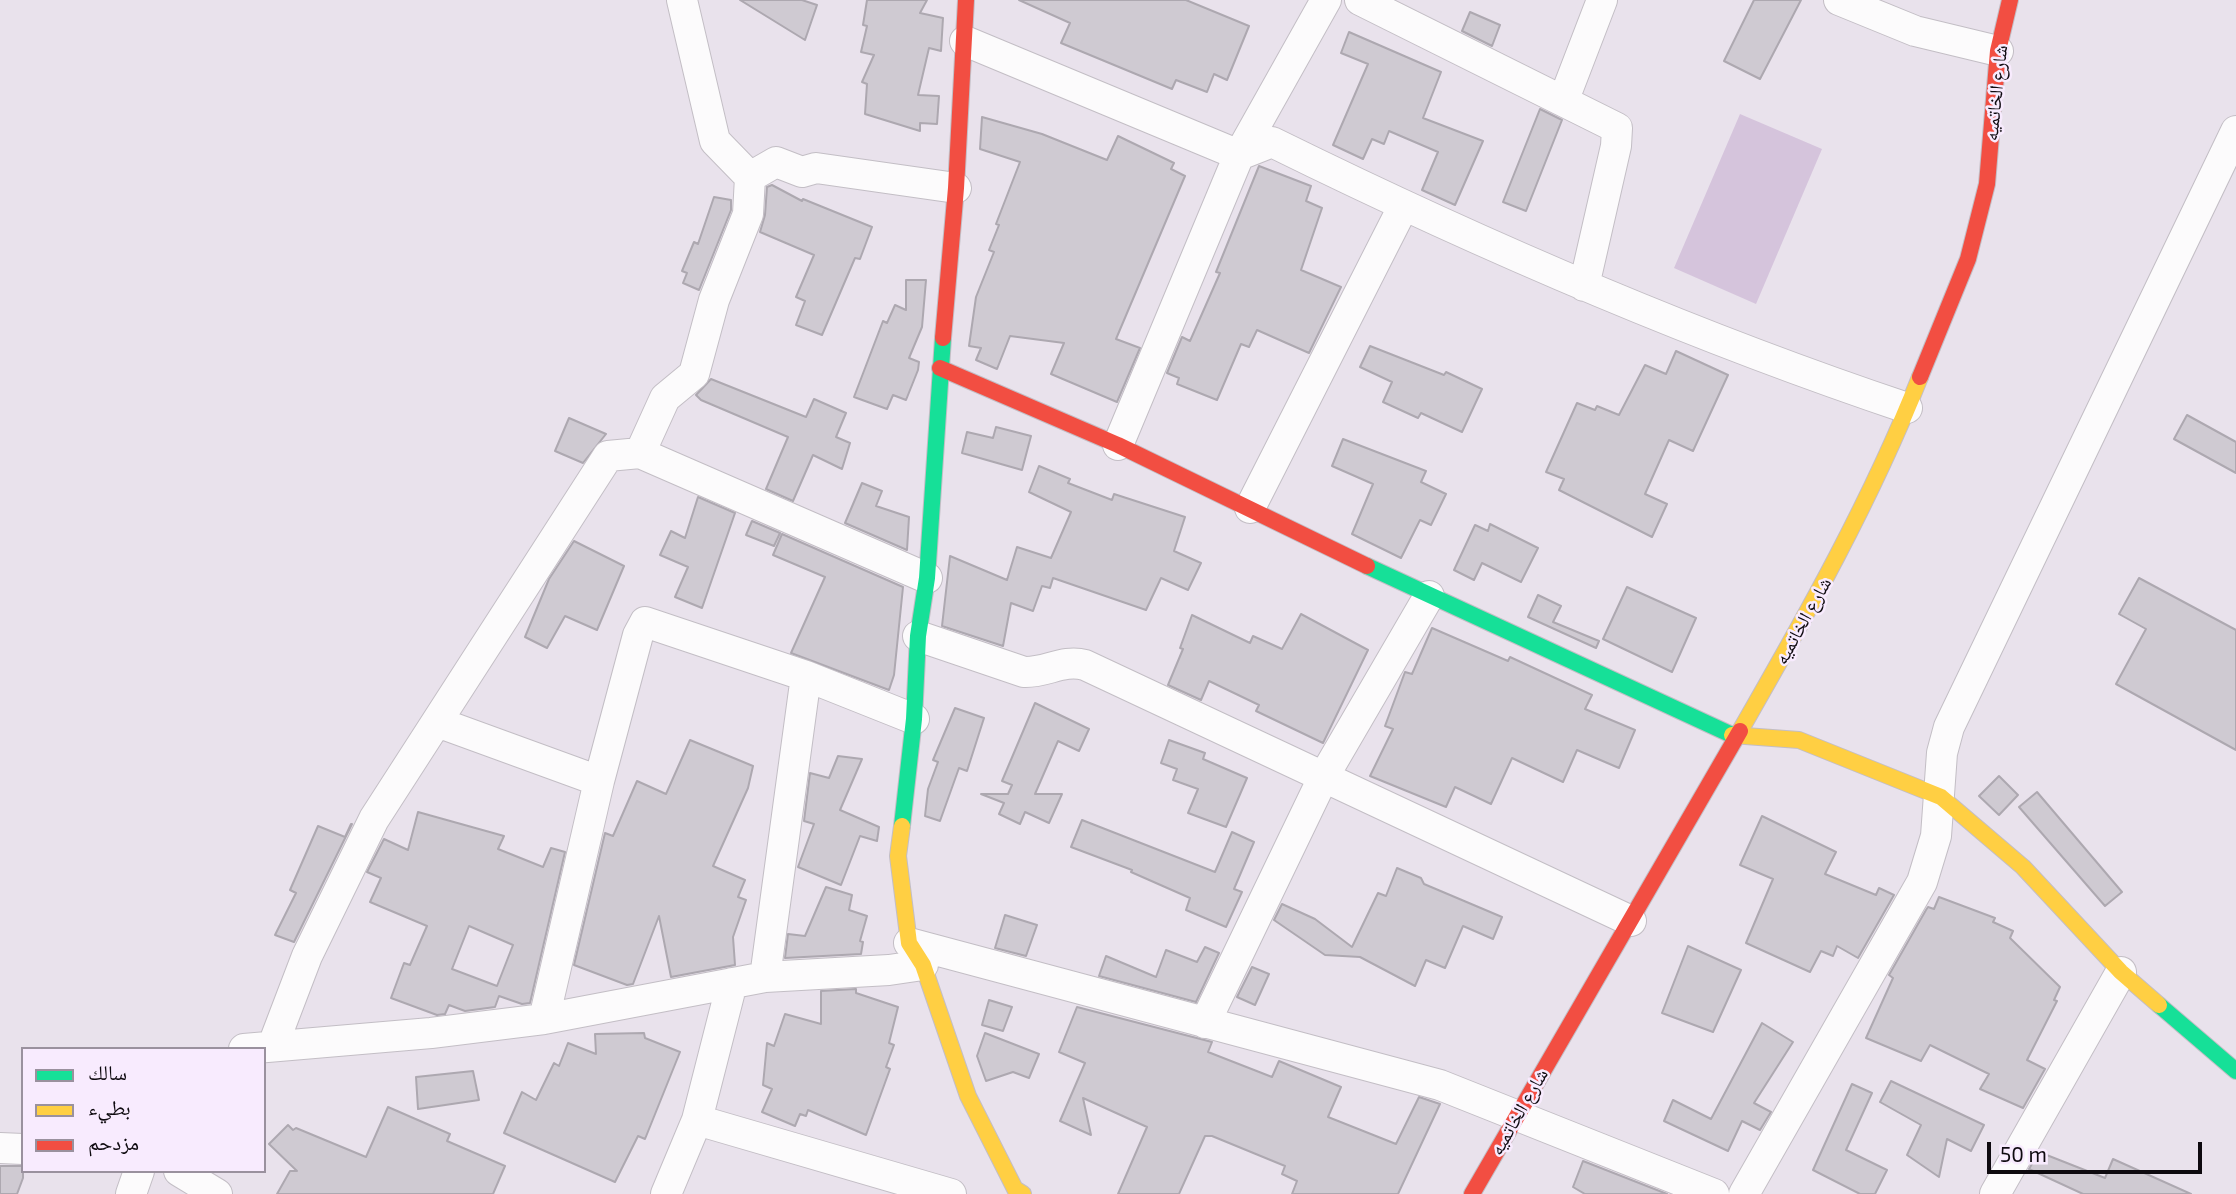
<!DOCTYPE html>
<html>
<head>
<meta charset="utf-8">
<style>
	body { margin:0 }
	#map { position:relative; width:2236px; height:1194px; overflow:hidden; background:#e9e2ec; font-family:"Exo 2","Noto Naskh Arabic",sans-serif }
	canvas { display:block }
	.legend { position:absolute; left:21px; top:1047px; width:245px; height:126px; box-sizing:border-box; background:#f8ebfe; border:2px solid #9a919e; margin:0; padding:9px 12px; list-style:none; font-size:21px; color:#0e0a0f }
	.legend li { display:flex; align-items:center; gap:14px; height:35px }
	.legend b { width:35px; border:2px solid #9a919e }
	.scale { position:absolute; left:1987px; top:1142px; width:215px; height:32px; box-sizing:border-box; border:4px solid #0e0a0f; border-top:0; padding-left:9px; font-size:21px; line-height:24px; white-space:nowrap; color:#0e0a0f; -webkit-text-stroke:5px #f8ebfe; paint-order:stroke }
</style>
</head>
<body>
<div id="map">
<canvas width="2236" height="1194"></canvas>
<ul class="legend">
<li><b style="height:9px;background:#16e098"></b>سالك</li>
<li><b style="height:9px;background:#ffcf43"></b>بطيء</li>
<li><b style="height:9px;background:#f24e42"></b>مزدحم</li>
</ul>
<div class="scale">50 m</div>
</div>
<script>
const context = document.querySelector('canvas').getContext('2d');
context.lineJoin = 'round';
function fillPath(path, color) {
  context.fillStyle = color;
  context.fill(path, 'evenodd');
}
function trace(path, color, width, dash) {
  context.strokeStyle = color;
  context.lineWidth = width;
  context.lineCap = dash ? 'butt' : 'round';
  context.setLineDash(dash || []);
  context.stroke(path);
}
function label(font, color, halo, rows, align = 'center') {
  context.font = font + ' "Exo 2","Noto Naskh Arabic",sans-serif';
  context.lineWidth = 5;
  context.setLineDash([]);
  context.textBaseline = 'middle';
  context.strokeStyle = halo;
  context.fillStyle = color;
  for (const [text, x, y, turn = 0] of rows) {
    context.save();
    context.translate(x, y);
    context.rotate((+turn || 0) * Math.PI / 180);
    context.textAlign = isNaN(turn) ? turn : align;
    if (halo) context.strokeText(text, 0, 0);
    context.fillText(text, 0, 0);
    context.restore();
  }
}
const green = new Path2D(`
	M1740,114L1822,149L1756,304L1674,268Z`);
const building = new Path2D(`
	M740,0H802L817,5L805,40Z
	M867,0H927L920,13L943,18L941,51L929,48L918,95L939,96L937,124L920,123V131L865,114L867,84L862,82L874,55L861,52L867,26L863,25Z
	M1019,0H1186L1249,26L1227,80L1214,74L1207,92L1176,80L1172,89L1061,43L1070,23Z
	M1754,0H1801L1760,79L1724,61Z
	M1470,12L1500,25L1492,46L1462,31Z
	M1349,32L1441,72L1423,118L1483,141L1455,205L1422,190L1438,152L1389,131L1384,144L1372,139L1363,159L1333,145L1368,64L1341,53Z
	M1540,109L1562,120L1526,211L1503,202Z
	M982,117L1042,134L1107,160L1118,136L1174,163L1171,169L1185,176L1116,339L1140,348L1117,402L1051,374L1064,343L1010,336L997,369L976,360L981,348L969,346L976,297L994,252L989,250L999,225L996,224L1020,162L980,149Z
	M1259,166L1311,186L1306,201L1322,208L1301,270L1341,287L1309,353L1257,330L1249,347L1241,344L1217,400L1177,384L1179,378L1167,373L1182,337L1190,341L1220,273L1216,272Z
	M772,185L802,201L803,199L872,227L860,259L855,258L822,335L796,325L805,301L796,297L814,255L760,232L765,215L767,187Z
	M714,197L731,200V210L699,290L683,283L687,273L682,271L694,242L698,244Z
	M906,280H926L922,327L909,358L919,362L918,370L906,400L893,395L887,409L854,397L883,321L887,323L895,305L906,310Z
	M1370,346L1444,375L1446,372L1482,389L1462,432L1421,413L1418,418L1383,402L1392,382L1360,367Z
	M1676,351L1728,375L1693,451L1669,440L1645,494L1667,504L1652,537L1559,490L1564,479L1546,472L1577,403L1595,410L1597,406L1619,415L1645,365L1666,374Z
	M711,379L806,417L814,399L846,413L836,437L850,443L842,469L813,455L793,501L766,489L788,437L701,400L696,395Z
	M2187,415L2236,442V473L2174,439Z
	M569,418L606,434L583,463L555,451Z
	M996,427L1031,436L1022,470L962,453L967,432L993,438Z
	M1343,439L1426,471L1421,482L1446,494L1431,525L1420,520L1401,558L1352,534L1373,484L1332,466Z
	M1039,466L1070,479L1068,483L1112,500L1114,494L1185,517L1174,551L1201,563L1188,590L1161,578L1146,610L1053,578L1050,588L1042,586L1033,611L1011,603L1003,646L942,626L950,556L1007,580L1017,547L1051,558L1071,512L1029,492Z
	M862,483L882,491L876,506L909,517L907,550L845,523Z
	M698,497L735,513L702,608L675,597L688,567L660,555L671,531L685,538Z
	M752,521L780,533L774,546L746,535Z
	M1490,524L1538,548L1521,582L1482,563L1474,580L1454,570L1475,525L1488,531Z
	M782,534L903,587L894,675L889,690L791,653L825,577L773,555Z
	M574,541L624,566L597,630L565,616L547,648L525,637L549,579Z
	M2139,578L2236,630V750L2116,684L2146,629L2119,614Z
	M1627,587L1696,618L1672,672L1603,639Z
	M1538,595L1561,606L1553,622L1599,641L1596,648L1528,617Z
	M1301,614L1368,650L1323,743L1256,711L1259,705L1209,681L1201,700L1168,685L1183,649L1180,648L1192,615L1250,643L1253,636L1282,649Z
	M1432,628L1508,661L1510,657L1592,695L1585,709L1635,730L1619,768L1577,750L1563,782L1512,758L1491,804L1455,787L1446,807L1370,776L1393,729L1385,726L1405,672L1412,674Z
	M1035,703L1089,729L1079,751L1058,741L1035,794H1062L1049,823L1025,812L1020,824L999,814L1004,803L981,794H1008L1012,785L1002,781Z
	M955,708L984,718L967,771L959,768L940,821L925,816L928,789L938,762L933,760Z
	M690,740L753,766L748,788L713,866L745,880L738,897L746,900L733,937L735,965L671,977L659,916L633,984L627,985L574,965L605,833L613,836L637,781L666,794Z
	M1169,740L1205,753L1203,759L1247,778L1226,827L1188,813L1198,789L1173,780L1177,769L1161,763Z
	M838,756L862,759L840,810L879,827L877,841L860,836L841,885L798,867L814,824L804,821L810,773L829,778Z
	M1999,776L2018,795L1999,815L1979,796Z
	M2037,792L2122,892L2105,906L2019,807Z
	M418,812L504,836L498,849L543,867L551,848L565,852L530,1003L522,1004L499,996L495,1007L465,1011L449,1005L445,1014L437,1015L391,998L404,963L410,965L427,926L370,902L381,878L367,872L384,839L408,850ZM469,926L513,945L497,986L452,969Z
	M1762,816L1836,852L1825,874L1876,895L1879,888L1894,895L1858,958L1837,946L1833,956L1821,951L1810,972L1746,943L1773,879L1740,865Z
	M1082,820L1215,872L1232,832L1254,842L1234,889L1242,892L1226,927L1186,910L1190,898L1131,872L1132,870L1071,847Z
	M351,824H352L294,942L275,935L296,893L290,890L318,826L345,837Z
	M1397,868L1421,878L1424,884L1502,917L1493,939L1463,926L1445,968L1426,960L1415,986L1360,957L1325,955L1274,920L1282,904L1315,919L1352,947L1378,893L1386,896Z
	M826,887L852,895L849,910L867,916L860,941L863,942L861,954L785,958L788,934L805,936Z
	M1939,897L1995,918L1993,922L2013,931L2010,938L2060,987L2054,1000L2057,1001L2027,1060L2045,1069L2023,1108L1980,1089L1989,1074L1930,1045L1921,1061L1866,1038L1893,978L1889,975L1926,910L1928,907L1934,909Z
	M1005,915L1037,925L1026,956L995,948Z
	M1688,946L1741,970L1713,1032L1662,1013Z
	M1205,947L1219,953L1196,1002L1099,976L1106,956L1156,977L1166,950L1197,962Z
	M1252,967L1269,974L1255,1005L1237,997Z
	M856,989V993L898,1007L889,1043L894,1045L886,1067L890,1069L866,1135L808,1110L806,1116L800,1114L795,1126L762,1112L772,1089L763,1085L767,1043L774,1046L785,1014L821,1024V991Z
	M989,1000L1012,1007L1003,1031L982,1025Z
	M1077,1007L1212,1042L1208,1052L1272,1077L1279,1061L1341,1087L1328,1117L1396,1144L1419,1097L1440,1104L1398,1194H1292L1297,1181L1282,1174L1285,1166L1212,1136H1205L1179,1194H1118L1147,1127L1083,1098L1091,1135L1060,1121L1085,1063L1059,1052Z
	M1762,1023L1793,1042L1754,1103L1771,1112L1760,1130L1742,1121L1728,1151L1664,1121L1673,1100L1711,1119Z
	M644,1033L645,1038L680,1052L645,1139L638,1136L615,1182L504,1133L522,1092L536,1100L554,1063L559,1066L568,1043L596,1054L595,1034Z
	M985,1033L1039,1054L1029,1078L1013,1072L986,1081L977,1056Z
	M473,1071L479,1100L418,1109L416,1077Z
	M1891,1081L1984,1125L1971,1151L1947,1139L1939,1177L1907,1155L1921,1125L1880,1102Z
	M1852,1084L1872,1093L1846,1150L1887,1170L1875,1194H1860L1813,1170Z
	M388,1107L450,1134L447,1141L505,1166L493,1194H277L290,1171H297L269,1144L288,1125L293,1130L296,1128L366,1157Z
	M2039,1152L2105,1178L2113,1159L2191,1194H2083L2029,1169Z
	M1583,1161L1667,1194H1585L1573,1187Z
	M0,1166H23V1178L17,1194H0Z`);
const street = new Path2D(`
	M1360,0L1617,128L1616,146L1584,286
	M1839,0L1915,31L1998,51
	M965,41L1239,155L1272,142C1479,244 1689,335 1907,408
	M1564,99L1602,0
	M750,177L776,162L802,172L816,168L956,188
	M1118,445L1239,155L1326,0
	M640,453L927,578
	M1250,508L1403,207
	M918,636L1024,672C1046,673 1063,659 1085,665L1631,921
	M437,722L599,781
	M909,943L1440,1085L1714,1194
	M765,977L806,676
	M544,1019L599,781L638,635L645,622L806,676L914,719
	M1205,1023L1323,778L1429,596
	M273,1045L307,956L374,819L608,456L640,453L665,398L694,374L714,300L748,214L750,177L715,141L682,0
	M244,1049L431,1033L544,1019L765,977L889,970L923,965
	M697,1120L951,1194
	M0,1148L23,1149
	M179,1171L217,1194
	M131,1194L139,1171
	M666,1194L697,1120L732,983
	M1744,1194L1922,882L1936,836L1942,753L1949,727L2236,131
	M1995,1194L2121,972`);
const fast = new Path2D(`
	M1367,566L1732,735
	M902,826L914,719L918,636L927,578L943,338
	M2159,1005L2236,1071`);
const slow = new Path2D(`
	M1740,731C1806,616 1871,501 1920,377
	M1732,735L1799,740L1941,797L2023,867L2121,972L2159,1005
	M902,826L898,856L909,943L923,965L968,1096L1015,1189L1023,1194`);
const jam = new Path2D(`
	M943,338L956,188L966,0
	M940,368L1118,445L1367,566
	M1920,377L1968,259L1987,184L1998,51L2010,0
	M1472,1194L1740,731`);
const streetNames = [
	["شارع الخاتميه",1996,93,-84],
	["شارع الخاتميه",1803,621,-61],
	["شارع الخاتميه",1519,1112,-60]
];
fillPath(green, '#d5c4dc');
fillPath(building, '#cfcad2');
trace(building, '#ada8b0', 2);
trace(street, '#c3bec5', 32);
trace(fast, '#c3bec5', 18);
trace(slow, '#c3bec5', 18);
trace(jam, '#c3bec5', 18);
trace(street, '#fcfbfc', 30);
trace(fast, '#16e098', 16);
trace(slow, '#ffcf43', 16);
trace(jam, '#f24e42', 16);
label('19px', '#0e0a0f', '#f8ebfe', streetNames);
</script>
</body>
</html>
